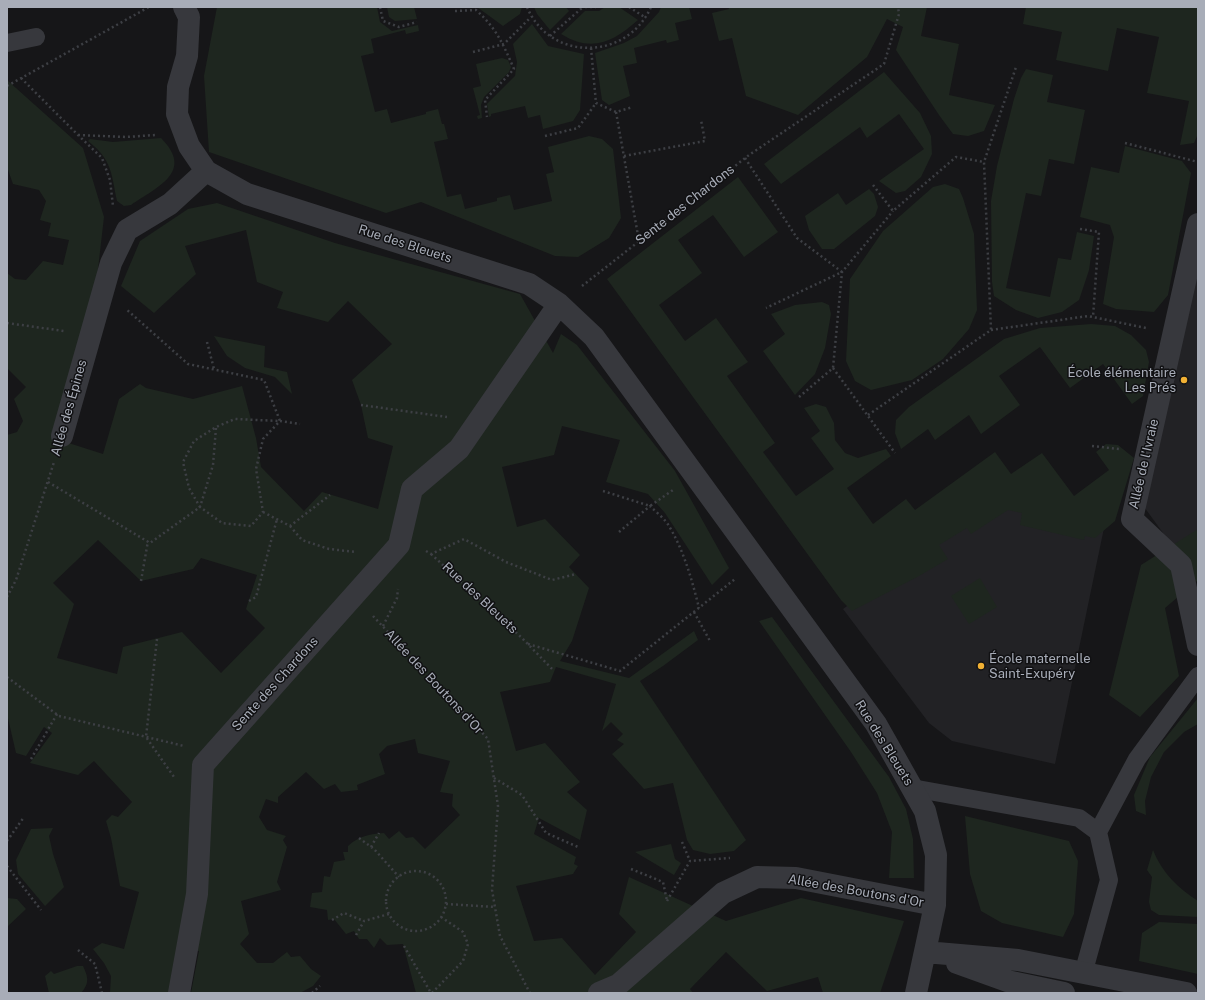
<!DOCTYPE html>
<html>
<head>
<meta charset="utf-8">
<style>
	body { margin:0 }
	#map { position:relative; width:1205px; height:1000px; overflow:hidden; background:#161618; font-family:"Public Sans",sans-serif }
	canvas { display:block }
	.frame { position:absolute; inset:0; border:8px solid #a8adb8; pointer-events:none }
</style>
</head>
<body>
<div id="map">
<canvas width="1205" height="1000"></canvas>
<div class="frame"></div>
</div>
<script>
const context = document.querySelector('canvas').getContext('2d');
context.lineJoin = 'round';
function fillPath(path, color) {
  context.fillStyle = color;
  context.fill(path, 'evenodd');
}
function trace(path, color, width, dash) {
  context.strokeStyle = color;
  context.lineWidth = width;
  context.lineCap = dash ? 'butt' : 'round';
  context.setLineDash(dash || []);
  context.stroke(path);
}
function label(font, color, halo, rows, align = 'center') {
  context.font = font + ' "Public Sans",sans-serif';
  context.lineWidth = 3;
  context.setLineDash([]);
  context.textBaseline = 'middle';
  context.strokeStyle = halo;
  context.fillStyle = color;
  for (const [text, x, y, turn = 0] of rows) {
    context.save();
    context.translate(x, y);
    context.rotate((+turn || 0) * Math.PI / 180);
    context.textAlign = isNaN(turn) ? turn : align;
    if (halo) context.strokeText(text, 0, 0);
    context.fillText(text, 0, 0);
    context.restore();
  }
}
const built = new Path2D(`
	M1198,255V559L1179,555L1142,504Z
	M992,502L1104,528L1055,764L952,741L929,723L843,609Z`);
const green = new Path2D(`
	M217,7H377L380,22L392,31L418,25L419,31L406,34L405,30L371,39L374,53L361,56L375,112L387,109L391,123L426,114V112L438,109L442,124H444L448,139L434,142L447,197L461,194L465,209L497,201V198L510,195L514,210L552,201L546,174L554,172L548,147L589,136L602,139L613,149L621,218L609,238L578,257L555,256L421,202L386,213L209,152L204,76Z
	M387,7H414L417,19L395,21L389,17Z
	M477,7H522L520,14L503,26Z
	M534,7H566L569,11L550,30L537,14Z
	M605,7H619L638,20C613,42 592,53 561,34L585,11H599Z
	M661,7H689L692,19L675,23L679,40L667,43L666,40L634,48L637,63L623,66L630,96L609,105L602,100L595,53L624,43L637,36L659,12Z
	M728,7H927L921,36L959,44L949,95L995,105L984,131L968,136L953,134L939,115L896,50L903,27L887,19L867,57L798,115L746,96L732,38L719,41L712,13L729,9Z
	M1026,7H1198V134L1194,143L1180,145L1189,101L1147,93L1159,37L1117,28L1108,71L1056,60L1062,32L1023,24Z
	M532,24L548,46L584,54L580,110L573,121L543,129L540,115L528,118L525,106L491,114V116L489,117L487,104L515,76L517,62L513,44Z
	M502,58L508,60L511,67L509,72L484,97L481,105L482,118L478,119L477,116L480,115L473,88L481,86L476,64Z
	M1026,69L1053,75L1047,102L1085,110L1074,164L1049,159L1041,196L1026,193L1006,288L1050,297L1058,258L1071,260L1077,232L1094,236L1089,270L1079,300L1062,312L1038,318L1016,310L994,296L992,282L991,201L997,166L1014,99L1021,78Z
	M884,72L920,113L931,136L932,154L921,177L905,191L896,193L879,181L924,149L899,114L867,138L860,127L781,184L764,164Z
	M7,80L83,148L104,217L95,295L53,438L103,454L119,399L140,384L146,388L193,399L242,386L256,438L261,467L304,511L322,492L378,509L393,446L368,438L361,405L352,380L392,344L348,301L328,322L277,308L283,292L257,282L246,230L185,246L196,274L154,313L121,286L140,241L188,209L217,203L335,243L520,294L553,353L561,334L577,345L675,471L729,568L712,585L665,513L648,494L606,482L620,440L562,426L554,455L502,467L517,527L545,519L580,555L569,567L589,588L572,641L560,661L629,678L694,631L698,640L663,666L640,681L746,840L734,851L710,854L693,850L687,840L673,783L644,789L612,754L624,744L617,740L623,734L611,722L602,731L616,684L556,667L550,682L500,692L516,751L545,743L580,782L567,792L587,810L580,840L539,818L534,834L576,857L574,864L578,866L573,874L516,886L534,941L562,938L595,975L636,932L619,914L629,877L726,921L801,898L904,921L880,993H823L818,977L767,991L726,952L690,989L693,993H416L403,944L387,945L380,938L374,948L367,939H359L354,931L346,934L334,919L328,920L327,910L310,907L312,893L322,892L324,876L330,877L334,862L345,860L343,852H348V846C359,836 369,834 384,833L389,839L399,831L406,838L413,837L425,849L460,815L452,806L453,794L440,792L450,761L418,753L415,739L387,746L379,754L385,774L357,785L358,790L341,792L335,784L324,789L306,772L278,797V803L266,799L259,817L267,830L286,836L283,840L287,847L277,882L281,890L241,901L249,934L240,944L257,963H273L287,952L291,957L300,956L311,969L321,976L313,986L300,993H191L199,951L189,950L183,993H110L111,976L104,963L93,949L102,943L124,949L139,892L120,886L111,838L106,821L112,815L118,817L132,802L94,761L78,775L30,763L52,733L44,727L26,756L16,753L7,714V435L17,432L23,421L14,399L26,387L7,368V273L15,279L26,280L43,261L63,265L69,240L48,236L51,223L40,220L46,201L39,190L13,184L7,167ZM98,540L141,581L193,569L201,558L257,575L246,609L265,628L221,673L182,632L123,647L117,674L57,658L74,604L53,583Z
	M161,138C195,172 157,187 131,205L124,206L117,201C111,172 112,160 88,141L90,139L113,142Z
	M1125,146L1182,161L1191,173L1168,295L1154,312L1116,309L1103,304L1114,237L1110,225L1080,217L1091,167L1119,173Z
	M738,177L778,232L744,257L713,215L678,240L702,273L659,305L685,341L716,318L748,362L727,376L775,443L763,452L796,496L834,469L811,438L820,431L804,408L816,404L826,407L834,423L835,440L845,453L858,458L886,449L891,456L847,488L873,524L906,499L915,510L995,452L1011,474L1042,453L1074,496L1109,470L1096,452L1106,444L1118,445L1134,458L1115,521L1095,538L1085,536L1084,540L1020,525L1022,513L1008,510L971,534L967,528L939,545L948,559L919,576L852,611L841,600L607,279Z
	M945,184L959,189L963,198L974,234L977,310L969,329L943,359L912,380L871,390L855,381L846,361L850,279L883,231L933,187Z
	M869,189L874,194L878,207L875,216L834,249H822L809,230L805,216L838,193L846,205Z
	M822,302L829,305L831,314L825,348L815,374L795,395L763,351L785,334L771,314L795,305Z
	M1091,324L1115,326L1131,335L1146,350L1149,362L1143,396L1132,404L1103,364L1070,388L1040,347L999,376L1020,405L981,434L969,415L935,440L928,429L901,449L895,433L896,420L909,407L1004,339L1040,328Z
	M214,336L265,346L264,367L287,372L292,394L275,377L245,368L227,356Z
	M1198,529V580L1165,608L1179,676L1140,717L1109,695L1141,565Z
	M980,578L997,607L969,624L951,596Z
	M772,617L889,777L906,809L913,839L914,878H889L892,832L877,793L851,752L759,621Z
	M1198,698V724L1184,732L1164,752L1151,777L1145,801L1146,815L1136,811L1134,795L1150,757Z
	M965,816L1069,841L1078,861L1074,914L1063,937L1002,923L981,911L970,874Z
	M53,828L49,836L53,854L64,887L45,906L18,874L16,860L31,829Z
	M671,844L675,859L681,863L674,875L635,852Z
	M1153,850C1162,873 1178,888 1198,901V917L1159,915L1151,910L1149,902L1152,877L1147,870Z
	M7,898L17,899L26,909L7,927Z
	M1159,922L1198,924V974L1139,961L1142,933Z
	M77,966H83C88,977 90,983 81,993H49L45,976L51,971L54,974Z`);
const path = new Path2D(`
	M380,7L383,21L399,27L417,22
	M527,7C550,62 627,61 651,7
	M585,7H596
	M629,7L646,18
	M455,11L476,10C497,29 503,44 514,69L485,100L487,117
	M550,36L583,7
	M591,48L596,103L616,112L633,107
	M473,52L504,44L531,17
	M21,78L78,135L102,158L110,180L113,206
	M7,86L149,7
	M616,112L639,241
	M78,135L126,137L155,135
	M545,136L578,128L596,103
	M1125,143L1198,162
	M624,156L705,141L701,120
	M745,158L797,238L842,272L766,308
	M873,185L893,211L956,157L984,162
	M1080,229L1099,232L1093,317
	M582,286L749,155L884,64L899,14L898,7
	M7,323L64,331
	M991,330L1088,316L1146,328
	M207,342L214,369
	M833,368L895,453
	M799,397L833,368L842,272L893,211
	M361,405L447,417
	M868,415L991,330L984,162L1016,67
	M216,428L213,465L200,507L222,523L251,526L263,512L256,469L263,439L280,421L300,424
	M1092,446L1119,449
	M48,482L150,543L200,507L189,488L183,462L194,441L216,427L235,419L280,421L264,380L188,364L126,309
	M603,491L650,506L673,490
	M263,512L290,526L330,495
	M290,526L302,540L329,549L356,552
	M619,532L650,506C656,512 665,519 669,526C684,551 692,580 699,608
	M426,551L431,554L464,539L506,562L552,580L576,574
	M431,554L522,638L554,671
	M141,581L148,541
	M7,597L16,580L54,462
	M249,601L256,597L277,519
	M694,612L710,641
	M373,616L488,739L498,806L492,890L500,936L530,993
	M383,626L397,598L398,589
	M157,639L146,737L174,777
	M528,644L620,671L735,579
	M7,677L59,716L184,746
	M31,759L57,714
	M494,778L522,795L546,833L578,847
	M359,838L374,849L399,877
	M7,841L24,817
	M682,842L690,861
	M371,847L379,833
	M7,866L41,910
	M631,869L663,882L667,901
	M386 901a30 30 0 1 1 60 0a30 30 0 1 1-60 0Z
	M667,901L690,861L730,858
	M446,904L495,907
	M332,920L344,913L364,921
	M356,935L364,921L389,914
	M404,946L431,993
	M78,950L95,964L102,993
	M312,993L320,986
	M432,993L463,961L468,944L463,932L441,917`);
const lane = new Path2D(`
	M7,43L36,37
	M912,788L1079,818L1098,832L1109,880L1083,974
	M1098,832L1137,759L1198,676`);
const street = new Path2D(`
	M184,7L189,17L187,56L178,87L177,114L189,146L206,171L247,194L529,284L559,304L594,337L876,724L925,811L936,855L935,905L916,993
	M1198,224L1132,519L1181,565L1198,645
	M62,436L111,263L127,230L170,204L206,171
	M925,952L1018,960L1186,993
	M957,963L1007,981L1064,993
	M179,993L197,894L203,765L399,545L412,489L459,449L559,304
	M599,993L618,985L723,893L757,877L796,878L935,905`);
const markers = [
	[1184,380,4,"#f2b134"],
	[981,666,4,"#f2b134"]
];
const streetNames = [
	["Sente des Chardons",685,205,-38],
	["Rue des Bleuets",405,244,18],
	["Allée des Épines",69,408,-74],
	["Allée de l'Ivraie",1144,464,-77],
	["Rue des Bleuets",480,598,43],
	["Allée des Boutons d'Or",434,682,47],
	["Sente des Chardons",275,684,-48],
	["Rue des Bleuets",884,743,58],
	["Allée des Boutons d'Or",856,891,10]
];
const poiNames = [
	["École élémentaire",1176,373],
	["Les Prés",1176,388],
	["École maternelle",989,659,"left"],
	["Saint-Exupéry",989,674,"left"]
];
fillPath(built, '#222225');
fillPath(green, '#1e261f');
trace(path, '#3d3f44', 2.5, [2, 3]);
trace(lane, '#37383d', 18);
trace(street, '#37383d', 22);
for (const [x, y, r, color] of markers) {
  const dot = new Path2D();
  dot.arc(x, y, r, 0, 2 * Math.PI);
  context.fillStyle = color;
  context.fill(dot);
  trace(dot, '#111113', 1.5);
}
label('13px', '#a8adb8', '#111113', streetNames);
label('13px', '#a8adb8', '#111113', poiNames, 'right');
</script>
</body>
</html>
